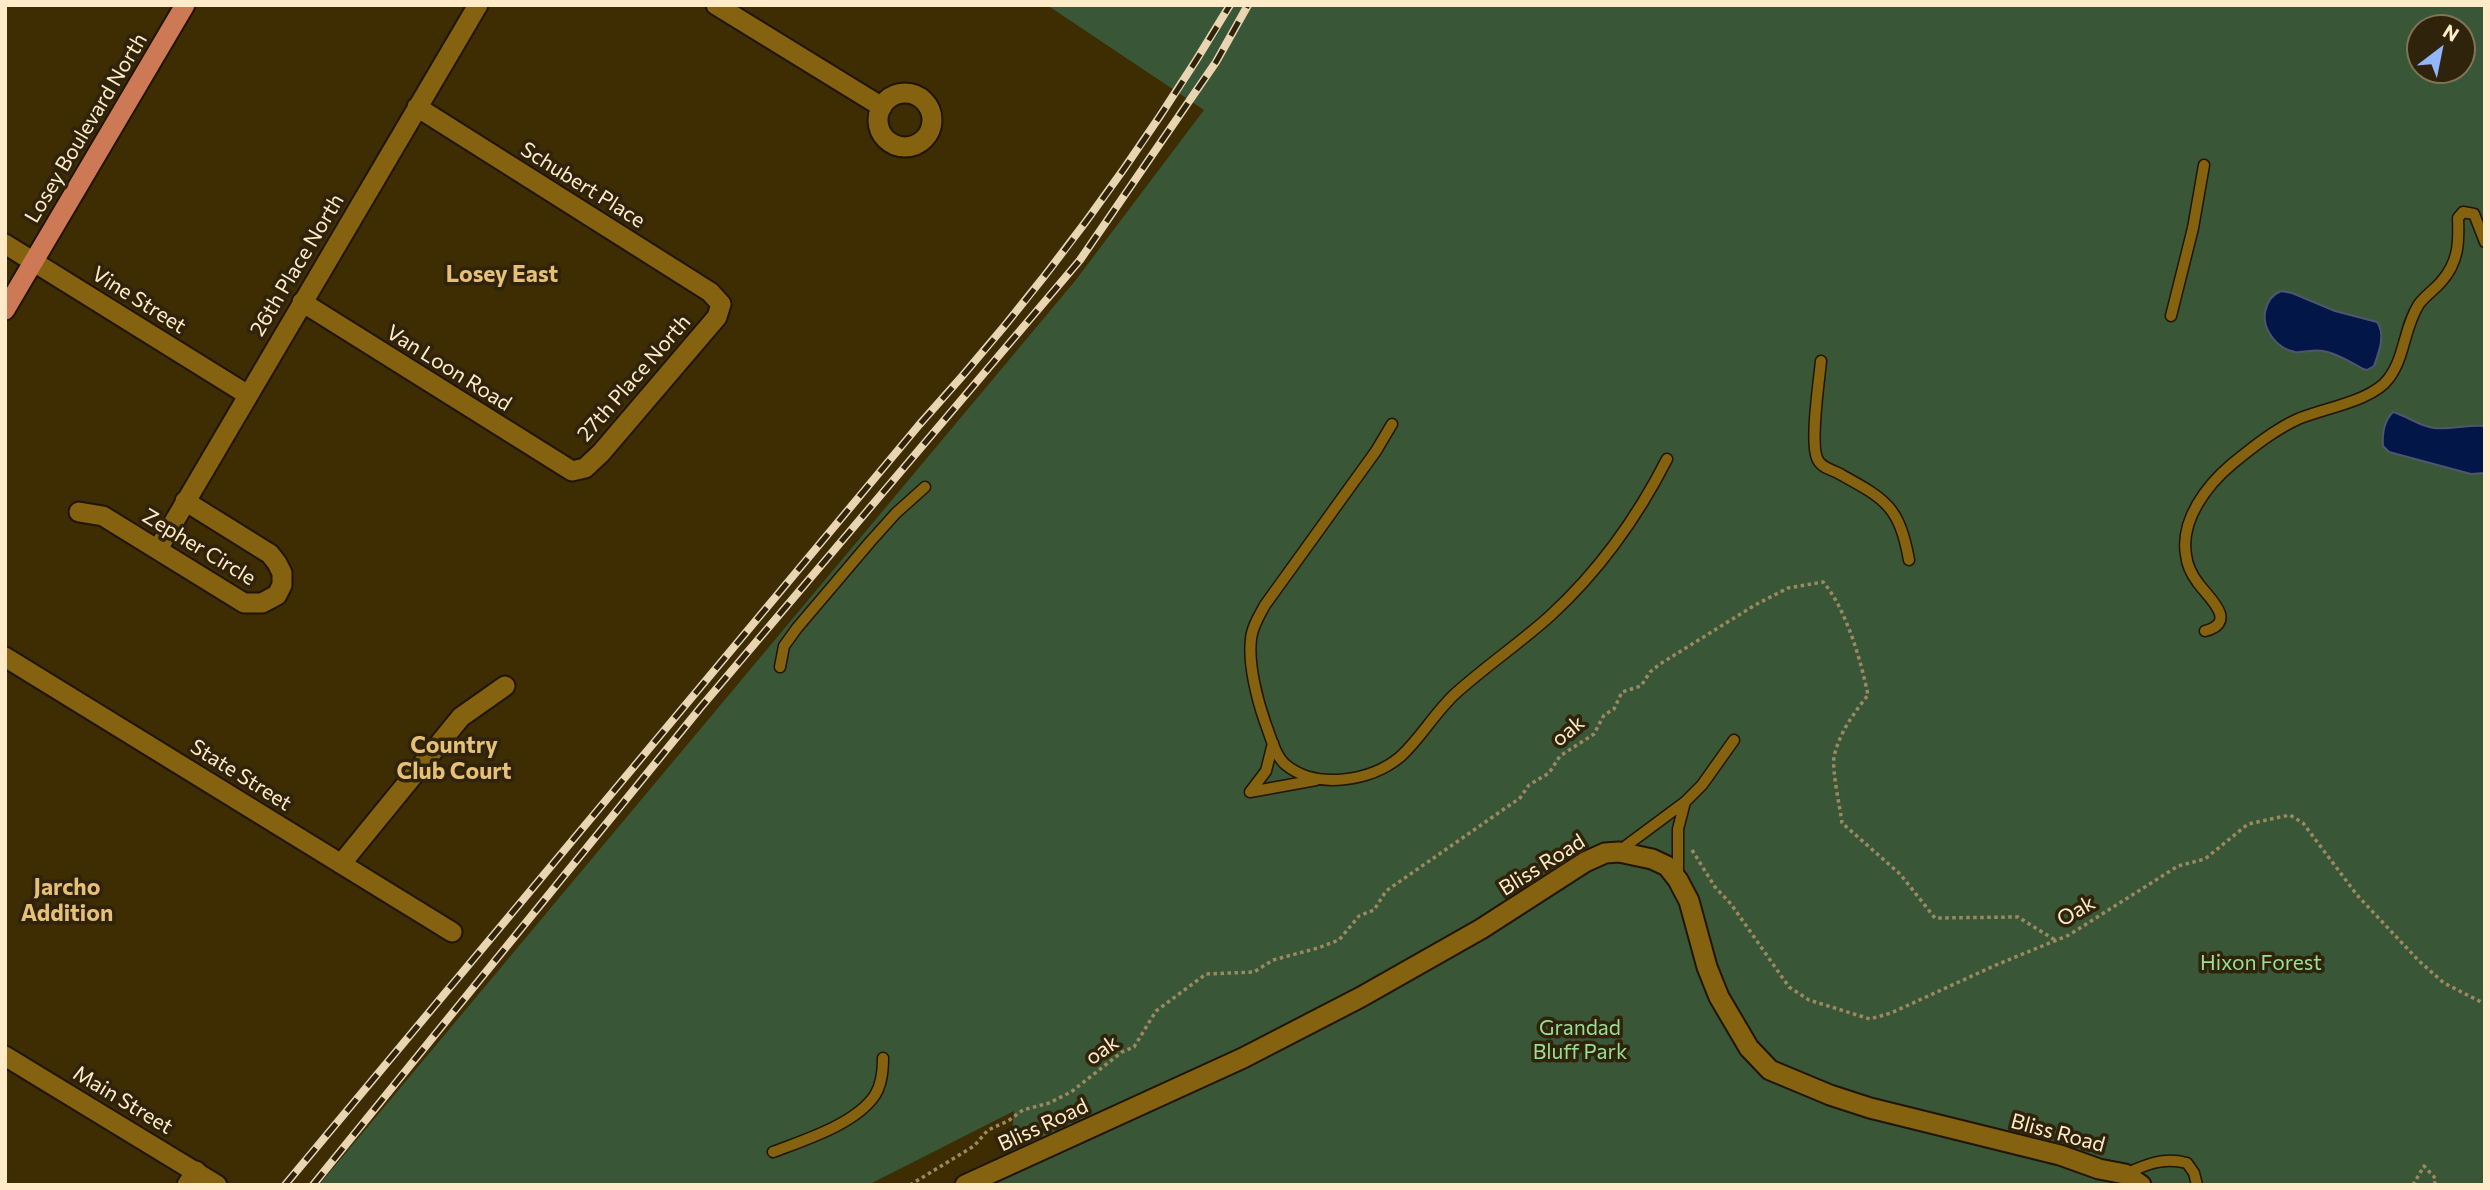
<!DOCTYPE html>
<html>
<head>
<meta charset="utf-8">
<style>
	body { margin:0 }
	#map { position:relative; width:2490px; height:1190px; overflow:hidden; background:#3e2c02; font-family:Commissioner,sans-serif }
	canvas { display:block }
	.frame { position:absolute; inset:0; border:7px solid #ffebc8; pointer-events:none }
	.north { position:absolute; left:2406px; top:14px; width:70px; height:70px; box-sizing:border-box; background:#2f230c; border:2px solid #827357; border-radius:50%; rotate:32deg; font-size:19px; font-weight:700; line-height:28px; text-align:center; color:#ffebc8 }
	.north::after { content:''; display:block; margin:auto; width:24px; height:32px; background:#92b7fd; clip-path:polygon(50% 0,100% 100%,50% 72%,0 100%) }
</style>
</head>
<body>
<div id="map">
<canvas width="2490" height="1190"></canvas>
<div class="frame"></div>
<div class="north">N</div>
</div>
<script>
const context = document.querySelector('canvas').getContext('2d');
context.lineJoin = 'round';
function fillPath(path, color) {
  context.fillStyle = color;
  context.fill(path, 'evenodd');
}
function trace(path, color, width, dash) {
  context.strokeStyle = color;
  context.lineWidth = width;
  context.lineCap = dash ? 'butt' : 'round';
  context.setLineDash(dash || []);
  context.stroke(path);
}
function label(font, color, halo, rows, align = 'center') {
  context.font = font + ' Commissioner,sans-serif';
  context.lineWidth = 7;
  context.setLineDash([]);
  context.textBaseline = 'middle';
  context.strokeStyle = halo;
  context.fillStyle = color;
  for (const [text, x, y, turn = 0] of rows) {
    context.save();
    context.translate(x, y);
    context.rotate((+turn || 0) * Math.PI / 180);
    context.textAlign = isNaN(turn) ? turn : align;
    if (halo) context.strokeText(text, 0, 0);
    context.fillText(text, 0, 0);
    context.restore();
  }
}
const green = new Path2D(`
	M1047,5H2485V1185H985L1009,1165L1014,1111L868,1185H319L1075,281L1204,110ZM2420,28H2462V70H2420Z`);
const water = new Path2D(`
	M2281,291L2292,293L2335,311L2377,322C2386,334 2379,352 2374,366L2367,370L2363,369C2351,362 2336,353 2323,351C2313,349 2304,353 2295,352C2277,349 2262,329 2265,312C2267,302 2271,295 2281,291Z
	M2393,412C2407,416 2419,426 2434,428C2451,430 2468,424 2485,426V473L2471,474L2389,452L2383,446C2382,433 2384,421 2393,412Z`);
const path = new Path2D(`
	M1692,850L1715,887L1731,904L1789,987L1809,1000L1870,1019L1891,1013L1996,965L2069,935L2178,866L2205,859L2248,824L2290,815L2303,823L2357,895L2419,961L2444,983L2485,1004
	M910,1185L974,1146L988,1130L1008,1121L1023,1110L1049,1103L1071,1092L1122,1052L1134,1047L1156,1011L1206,974L1254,972L1273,960L1318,948L1339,940L1359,916L1374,910L1386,891L1520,798L1529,785L1549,773L1560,756L1594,734L1604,715L1614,709L1622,692L1641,686L1650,672L1660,664L1755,605L1788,588L1823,582C1846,608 1861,661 1868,695C1854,713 1839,733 1834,757C1832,772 1840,807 1842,823L1900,874L1935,918L2018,917L2055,940
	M2413,1185L2424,1166L2436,1179L2434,1185`);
const service = new Path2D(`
	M2171,316L2193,228L2204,165
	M1821,361C1819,382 1810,441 1817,458C1820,467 1830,469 1838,473C1885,499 1899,505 1909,560
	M1392,424L1376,451L1265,605C1259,616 1252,627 1251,639C1248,664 1257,699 1265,722C1270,735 1275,756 1286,765C1317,790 1371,781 1400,757C1421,738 1435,712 1456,693C1486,666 1520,643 1550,616C1599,571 1637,518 1667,459
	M2205,631C2239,622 2208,597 2198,583C2192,575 2187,565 2186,555C2180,520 2207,485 2232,464C2253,447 2274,430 2298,419C2324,408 2373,401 2389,378C2405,357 2404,327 2419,304C2426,295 2434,290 2441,282C2459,262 2459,242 2458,218L2463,212L2474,214L2485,242
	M780,667L784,646L797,628L870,542L896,513L925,487
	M1250,792L1316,780
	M1250,792L1266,771L1273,743
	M1685,802L1702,785L1734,740
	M1619,851L1685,802L1678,829V875
	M773,1152C804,1140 856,1124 875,1095C882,1084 883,1071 883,1058
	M2125,1174C2147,1164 2163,1157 2187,1163L2194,1173L2197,1185`);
const minor = new Path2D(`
	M716,5L882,107
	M878 120a27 27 0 1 1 54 0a27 27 0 1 1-54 0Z
	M5,244L248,395
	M302,302L572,471L585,468L601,453L717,317L721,304L710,292L417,107
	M79,512L103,516L244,603H262L277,595L282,585V573L277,563L270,554L185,501
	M158,549L478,5
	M5,657L452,932
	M341,864L461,717L505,686
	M187,1185L196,1171`);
const tertiary = new Path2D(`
	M5,1056L217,1185
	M965,1185L1243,1058L1361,997L1481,929L1585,862L1605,853L1619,852L1652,859L1667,866L1678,880L1689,901L1707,967L1719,997L1749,1048L1770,1070L1830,1095L1870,1108L2060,1155L2099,1169L2125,1174L2141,1185`);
const primary = new Path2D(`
	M5,310L185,5`);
const rail = new Path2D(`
	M285,1185L919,425C1037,295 1140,156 1230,5
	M313,1185L701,707L1080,260L1216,62L1248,5`);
const streetNames = [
	["Losey Boulevard North",86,128,-59],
	["Schubert Place",583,185,32],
	["26th Place North",297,265,-59],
	["Vine Street",139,300,32],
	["Van Loon Road",449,368,32],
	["27th Place North",634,378,-49],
	["Zepher Circle",199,547,31],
	["oak",1568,731,-40],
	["State Street",241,775,32],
	["Bliss Road",1542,865,-32],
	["Oak",2076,911,-30],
	["oak",1102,1050,-35],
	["Main Street",123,1100,31],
	["Bliss Road",1043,1125,-25],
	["Bliss Road",2058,1133,15]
];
const parkNames = [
	["Hixon Forest",2261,963],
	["Grandad",1580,1028],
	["Bluff Park",1580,1052]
];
const neighbourhoodNames = [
	["Losey East",502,274],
	["Country",454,745],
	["Club Court",454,771],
	["Jarcho",67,887],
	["Addition",67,913]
];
fillPath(green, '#395736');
fillPath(water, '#021647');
trace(water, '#4e566e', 2);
trace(service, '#201501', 13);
trace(minor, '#201501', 23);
trace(tertiary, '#201501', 23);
trace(primary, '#201501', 23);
trace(path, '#9c8962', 3.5, [3.5, 3.5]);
trace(service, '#85620f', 10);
trace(minor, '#85620f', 19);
trace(tertiary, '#85620f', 19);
trace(primary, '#ce7956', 19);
trace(rail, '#e9d5b1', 8);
trace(rail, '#2f230c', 5, [16]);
label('21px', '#ffebc8', '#2f230c', streetNames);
label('21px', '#99e094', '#2f230c', parkNames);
label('bold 23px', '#e7c077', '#2f230c', neighbourhoodNames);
</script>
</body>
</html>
